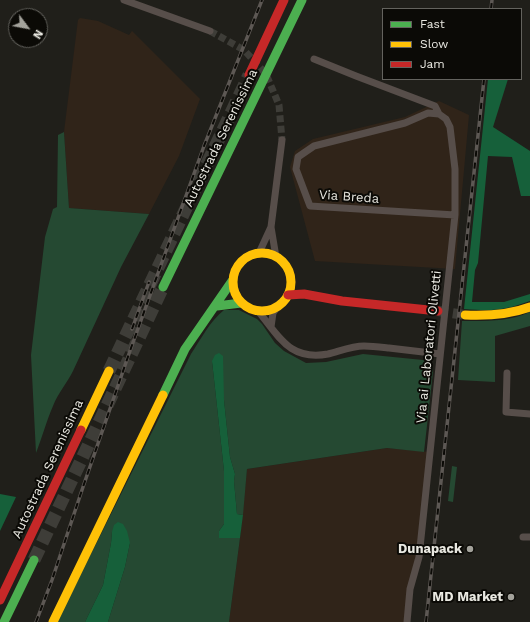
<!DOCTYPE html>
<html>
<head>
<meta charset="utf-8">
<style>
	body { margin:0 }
	#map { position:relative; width:530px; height:622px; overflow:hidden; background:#201f1a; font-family:"Work Sans",sans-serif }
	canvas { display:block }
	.legend { position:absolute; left:382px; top:8px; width:140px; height:72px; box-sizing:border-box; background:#0b0a06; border:1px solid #64635e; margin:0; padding:5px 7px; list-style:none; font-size:12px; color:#e9e8e1 }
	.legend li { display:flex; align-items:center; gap:8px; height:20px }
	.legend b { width:20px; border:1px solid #64635e }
	.north { position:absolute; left:8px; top:8px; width:40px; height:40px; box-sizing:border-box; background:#0b0a06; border:1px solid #64635e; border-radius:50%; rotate:122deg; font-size:11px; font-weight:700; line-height:16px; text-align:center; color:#e9e8e1 }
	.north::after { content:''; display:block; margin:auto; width:14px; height:18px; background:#a3a29b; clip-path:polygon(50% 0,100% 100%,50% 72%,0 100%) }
</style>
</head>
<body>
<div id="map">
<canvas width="530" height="622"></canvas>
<ul class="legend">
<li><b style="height:5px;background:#4caf50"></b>Fast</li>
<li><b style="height:5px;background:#ffc107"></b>Slow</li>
<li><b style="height:5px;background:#c62828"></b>Jam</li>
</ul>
<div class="north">N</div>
</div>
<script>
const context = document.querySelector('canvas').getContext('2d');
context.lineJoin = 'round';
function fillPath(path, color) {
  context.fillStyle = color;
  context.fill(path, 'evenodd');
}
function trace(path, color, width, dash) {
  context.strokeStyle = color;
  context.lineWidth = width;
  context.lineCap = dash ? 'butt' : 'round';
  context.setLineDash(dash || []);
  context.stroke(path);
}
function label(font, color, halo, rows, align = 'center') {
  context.font = font + ' "Work Sans",sans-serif';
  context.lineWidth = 4;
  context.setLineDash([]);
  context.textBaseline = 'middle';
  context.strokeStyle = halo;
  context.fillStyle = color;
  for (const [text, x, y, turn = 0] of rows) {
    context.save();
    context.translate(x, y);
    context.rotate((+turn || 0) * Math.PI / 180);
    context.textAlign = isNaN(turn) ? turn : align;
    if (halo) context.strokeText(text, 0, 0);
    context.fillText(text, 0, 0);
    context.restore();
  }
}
const industrial = new Path2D(`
	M80,18L98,21L129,35L132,31L200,99L179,156L149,214L69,208L64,132L78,20Z
	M439,101L469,115L455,269L315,261L290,167L295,151L313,139L405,117Z
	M387,448L430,452L407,622H229L240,538L247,469Z`);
const green = new Path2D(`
	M64,132L69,208L149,214L121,267L73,371C67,383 58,393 53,406C46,422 42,438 36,453L31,355L45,237L53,209L57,207L58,135Z
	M224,310H239L257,319L262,324L275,343L284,351L306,363L326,362L363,354L423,360L429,362L432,367L433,372L424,452L387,448L247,469L243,515L237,514L234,481L235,474L230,457L224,400L212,361L224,471V524L219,531V538H240L229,622H108L125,567L130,543L112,532L111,543L103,585L85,622H57L191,354C201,339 210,321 224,310Z
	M530,312V326L495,336V382L458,380L462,321C486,321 508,322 530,312Z
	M452,466L457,467L453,502L448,501Z`);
const forest = new Path2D(`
	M488,79H508L493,127L530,151V196H521L512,157L488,156L478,263L475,270L472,302H504L530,294V301C503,311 492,311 464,309Z
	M219,353L223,356L224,400L230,457L235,474L234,481L237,514L243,515L240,538H219V531L224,524V471L212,361L215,355Z
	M0,494L16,497L0,531Z
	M118,522L123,524L127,531L130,543L125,567L108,622H85L103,585L111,543L112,532L114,525Z`);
const streetTunnel = new Path2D(`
	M210,31L244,50L266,74L279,105L282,140`);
const secondaryTunnel = new Path2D(`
	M438,311L465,315`);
const highwayTunnel = new Path2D(`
	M109,371L249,75
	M34,560L163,287`);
const street = new Path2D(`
	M124,0L210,31
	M314,59L356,76L435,106L439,114
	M259,253L271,227
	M276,257L271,227L282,140
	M258,311C279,336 289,361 328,354C340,351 352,346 364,346C372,346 380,347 389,348C406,350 423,352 440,354
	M271,327L273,313L278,306
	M507,373L506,412L530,414
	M523,537H530
	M407,622L410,589L419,557L455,215V169L450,127L446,119L439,114L428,113L405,123L314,146L298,157L296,169L310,206L455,215`);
const fast = new Path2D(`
	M163,287L302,0
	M217,306L241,303
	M163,395L185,349L232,281
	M4,622L34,560`);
const slow = new Path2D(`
	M233 282a29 29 0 1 1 58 0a29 29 0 1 1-58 0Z
	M465,315C488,316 509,315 530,307
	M81,430L109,371
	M53,622L163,395`);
const jam = new Path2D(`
	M249,75L284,0
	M288,295L304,294L342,301L438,311
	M0,600L81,430`);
const rail = new Path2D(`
	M491,9L492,0
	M132,329L149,282
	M36,622L52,580L83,487L131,348L204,146L262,0
	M426,622L484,79`);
const markers = [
	[470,549,4,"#a3a29b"],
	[511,597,4,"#a3a29b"]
];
const streetNames = [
	["Autostrada Serenissima",221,138,-64],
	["Via Breda",349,197,4],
	["Via ai Laboratori Olivetti",429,347,-84],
	["Autostrada Serenissima",48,469,-65]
];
const poiNames = [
	["Dunapack",462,549],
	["MD Market",503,597]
];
fillPath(industrial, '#302419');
fillPath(green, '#254932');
fillPath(forest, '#16603a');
trace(streetTunnel, '#3e3d38', 7, [7, 3.5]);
trace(secondaryTunnel, '#3e3d38', 10, [10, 5]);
trace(highwayTunnel, '#3e3d38', 13, [13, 6]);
trace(street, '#574e4a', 7);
trace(fast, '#4caf50', 9);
trace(slow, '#ffc107', 9);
trace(jam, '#c62828', 9);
trace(rail, '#5d5854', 3.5);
trace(rail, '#0b0a06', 2, [6]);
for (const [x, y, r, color] of markers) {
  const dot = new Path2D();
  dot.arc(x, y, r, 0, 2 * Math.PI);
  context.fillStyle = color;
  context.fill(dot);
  trace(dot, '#0b0a06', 1.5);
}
label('13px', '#e9e8e1', '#0b0a06', streetNames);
label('bold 13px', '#e9e8e1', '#0b0a06', poiNames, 'right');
</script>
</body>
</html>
